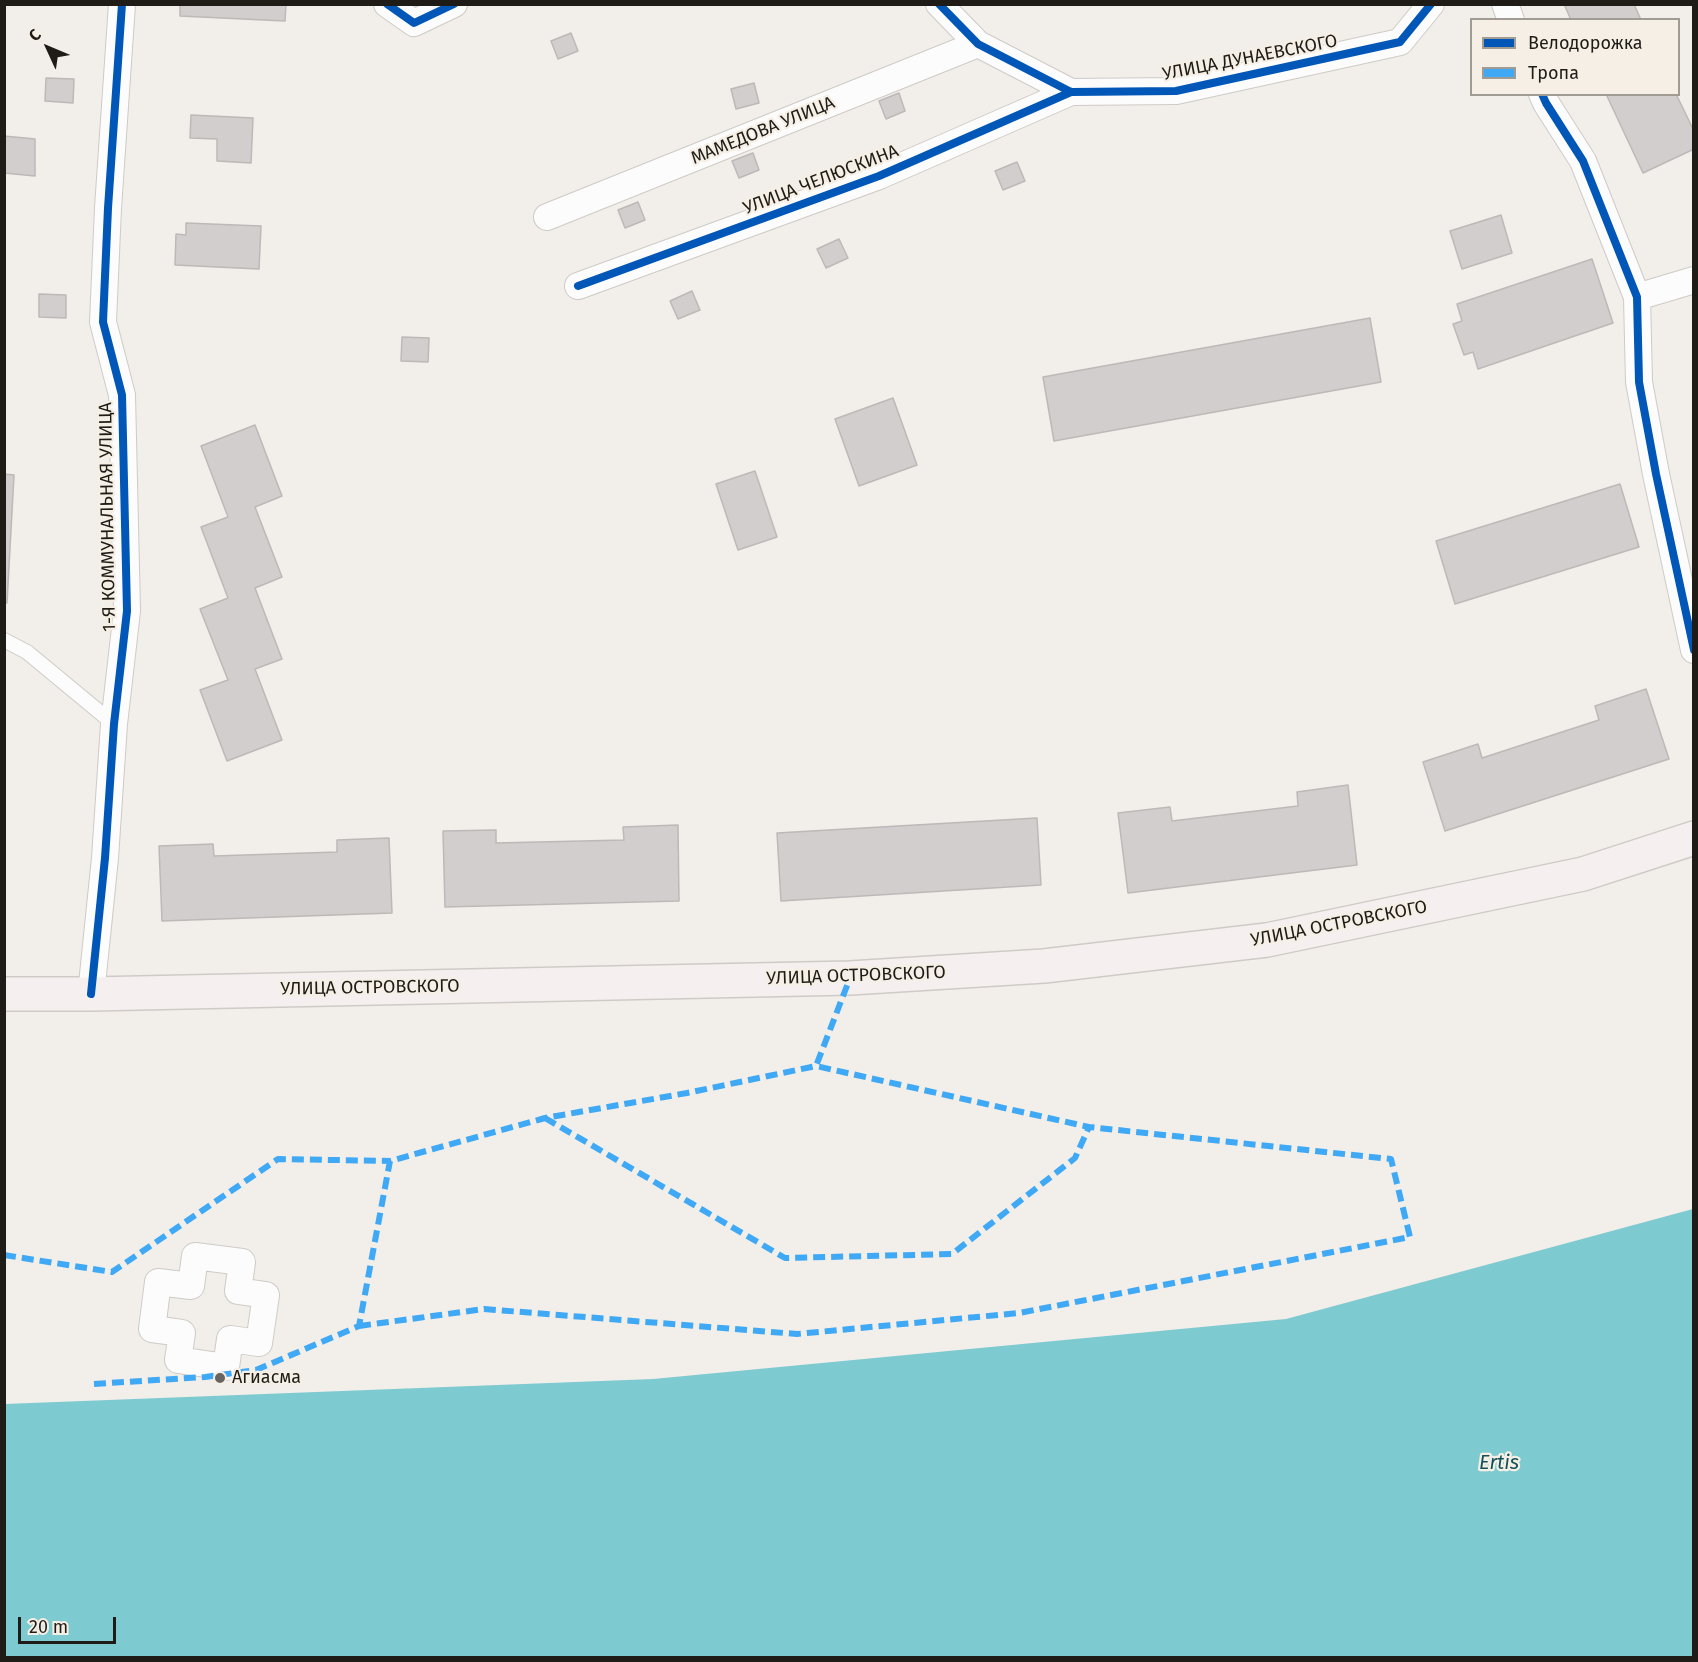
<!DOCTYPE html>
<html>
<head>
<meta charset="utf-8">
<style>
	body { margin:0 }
	#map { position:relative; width:1698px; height:1662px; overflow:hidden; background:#f2eee9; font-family:"Fira Sans",sans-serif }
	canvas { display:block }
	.frame { position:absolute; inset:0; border:6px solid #1f1c18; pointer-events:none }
	.legend { position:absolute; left:1470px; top:18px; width:210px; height:78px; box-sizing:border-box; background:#f6efe5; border:2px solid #a09b93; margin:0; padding:8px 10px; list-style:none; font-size:18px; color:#1f1c18 }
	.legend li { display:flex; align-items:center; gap:12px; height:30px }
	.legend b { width:30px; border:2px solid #a09b93 }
	.north { position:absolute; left:18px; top:18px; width:60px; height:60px; -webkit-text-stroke:4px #f6efe5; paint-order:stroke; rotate:314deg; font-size:16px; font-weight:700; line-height:24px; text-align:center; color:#1f1c18 }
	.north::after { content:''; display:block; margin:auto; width:21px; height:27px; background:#1f1c18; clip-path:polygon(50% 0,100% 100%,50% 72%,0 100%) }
	.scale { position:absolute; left:18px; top:1617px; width:98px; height:27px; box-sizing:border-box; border:3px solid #1f1c18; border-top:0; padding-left:8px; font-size:18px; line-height:21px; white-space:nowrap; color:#1f1c18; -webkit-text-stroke:4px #f6efe5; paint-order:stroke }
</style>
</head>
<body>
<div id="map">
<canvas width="1698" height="1662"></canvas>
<div class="frame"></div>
<ul class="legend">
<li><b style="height:8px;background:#0057b8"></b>Велодорожка</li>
<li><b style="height:8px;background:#3fa9f5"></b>Тропа</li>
</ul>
<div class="north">С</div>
<div class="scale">20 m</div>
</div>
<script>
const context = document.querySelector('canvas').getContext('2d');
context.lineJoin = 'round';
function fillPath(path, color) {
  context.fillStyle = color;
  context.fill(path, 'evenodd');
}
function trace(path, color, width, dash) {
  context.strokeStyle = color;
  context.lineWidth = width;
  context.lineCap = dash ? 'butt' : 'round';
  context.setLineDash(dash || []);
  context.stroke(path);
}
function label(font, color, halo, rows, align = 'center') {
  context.font = font + ' "Fira Sans",sans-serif';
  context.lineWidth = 4.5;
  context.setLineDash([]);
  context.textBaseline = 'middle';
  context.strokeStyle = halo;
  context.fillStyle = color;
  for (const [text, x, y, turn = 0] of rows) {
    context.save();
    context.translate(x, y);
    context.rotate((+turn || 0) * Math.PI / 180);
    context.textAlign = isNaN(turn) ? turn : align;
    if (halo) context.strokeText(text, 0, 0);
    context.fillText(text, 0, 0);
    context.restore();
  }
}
const water = new Path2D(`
	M1693,1209V1657H5V1404L653,1379L1286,1319Z`);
const building = new Path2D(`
	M180,4H286L285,21L180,16Z
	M1564,4H1634L1641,20H1571Z
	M571,33L578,51L558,59L551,41Z
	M46,78L74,79L73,103L45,101Z
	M754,83L759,103L736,109L731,89Z
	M899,93L905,111L886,119L879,101Z
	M1606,94H1676L1694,131V149L1643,173Z
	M191,115L253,118L251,163L217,161V139L190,138Z
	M4,136L35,139V176L4,173Z
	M753,153L759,170L739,178L732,161Z
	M1017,162L1025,181L1003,190L995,171Z
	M638,202L645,220L625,228L618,210Z
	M1501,215L1512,253L1462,269L1450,231Z
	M186,223L261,226L259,269L175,265L176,234L186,235Z
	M839,239L848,258L826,268L817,249Z
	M1592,259L1613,323L1478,369L1473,352L1464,355L1453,324L1462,321L1457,304Z
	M692,291L700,310L678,319L670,301Z
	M39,294L66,295V318L39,317Z
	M1370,318L1381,382L1054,441L1043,377Z
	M402,337L429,338L428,362L401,361Z
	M893,398L917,465L859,486L835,419Z
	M255,425L282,496L255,507L282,577L255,588L282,659L255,669L282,740L227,761L200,690L228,680L200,609L228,598L201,527L228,517L201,446Z
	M755,471L777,537L738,550L716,484Z
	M4,474L14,475L7,603H4Z
	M1620,484L1639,547L1455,604L1436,541Z
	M1646,689L1669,759L1445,831L1423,762L1478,744L1482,758L1599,720L1595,706Z
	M1348,785L1357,865L1128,893L1118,813L1170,807L1172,821L1298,806L1297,792Z
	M1037,818L1041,885L781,901L777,833Z
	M678,825L679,901L445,907L443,831L496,830V843L624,840L623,827Z
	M389,838L392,913L162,921L159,846L213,844L214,856L337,852V840Z`);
const lane = new Path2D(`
	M4,640L27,652L114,724`);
const street = new Path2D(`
	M387,4L414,23L454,4
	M939,4L978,44L1071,92L1176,91L1400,42L1431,4
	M1505,4L1511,20
	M1542,94L1546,103L1583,161L1637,297L1639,382L1656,474L1694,650
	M547,217L978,44
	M578,286L879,176L1071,92
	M1637,297L1694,280
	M91,994L105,858L114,724L127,611L122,395L103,322L108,208L122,4
	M195,1256L242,1262L238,1291L266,1295L259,1343L230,1339L226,1367L178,1360L182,1333L152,1329L158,1282L191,1286Z`);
const secondary = new Path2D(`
	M4,994H91L850,978L1044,966L1267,940L1583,874L1694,838`);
const quiet = new Path2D(`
	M545,1118L785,1258L952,1254L1075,1158L1089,1127
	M4,1255L112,1272L278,1159L390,1161
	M359,1326L484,1309L797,1334L1019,1313L1410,1237L1391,1159L1089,1127L816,1066
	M94,1384L205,1377L256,1370L359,1326L390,1161L545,1118L687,1093L816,1066L850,978`);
const cycleway = new Path2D(`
	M387,4L414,23L454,4
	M939,4L978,44L1071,92L1176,91L1400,42L1431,4
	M1542,94L1546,103L1583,161L1637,297L1639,382L1656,474L1694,650
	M578,286L879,176L1071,92
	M91,994L105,858L114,724L127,611L122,395L103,322L108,208L122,4`);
const markers = [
	[220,1378,6,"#696661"]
];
const streetNames = [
	["УЛИЦА ДУНАЕВСКОГО",1250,58,-11],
	["МАМЕДОВА УЛИЦА",763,131,-22],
	["УЛИЦА ЧЕЛЮСКИНА",821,180,-21],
	["1-Я КОММУНАЛЬНАЯ УЛИЦА",108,517,-91],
	["УЛИЦА ОСТРОВСКОГО",1339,924,-11],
	["УЛИЦА ОСТРОВСКОГО",856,976,-2],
	["УЛИЦА ОСТРОВСКОГО",370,988,-1]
];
const poiNames = [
	["Агиасма",232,1378]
];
const waterNames = [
	["Ertis",1499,1463]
];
fillPath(water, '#7dcad1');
fillPath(building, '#d2cecd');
trace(building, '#bdb9b8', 1.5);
trace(lane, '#cecbc7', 16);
trace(street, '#cecbc7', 28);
trace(secondary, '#cecbc7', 36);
trace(lane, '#fdfcfc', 14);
trace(street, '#fdfcfc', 26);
trace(secondary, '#f5f0ef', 33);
trace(quiet, '#3fa9f5', 6, [12, 6]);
trace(cycleway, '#0057b8', 8);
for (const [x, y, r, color] of markers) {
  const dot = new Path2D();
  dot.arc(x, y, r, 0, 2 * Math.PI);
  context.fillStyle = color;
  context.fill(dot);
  trace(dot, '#f6efe5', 2);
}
label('18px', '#1f1c18', '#f6efe5', streetNames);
label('18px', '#1f1c18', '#f6efe5', poiNames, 'left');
label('italic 20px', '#115159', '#f6efe5', waterNames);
</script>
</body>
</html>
